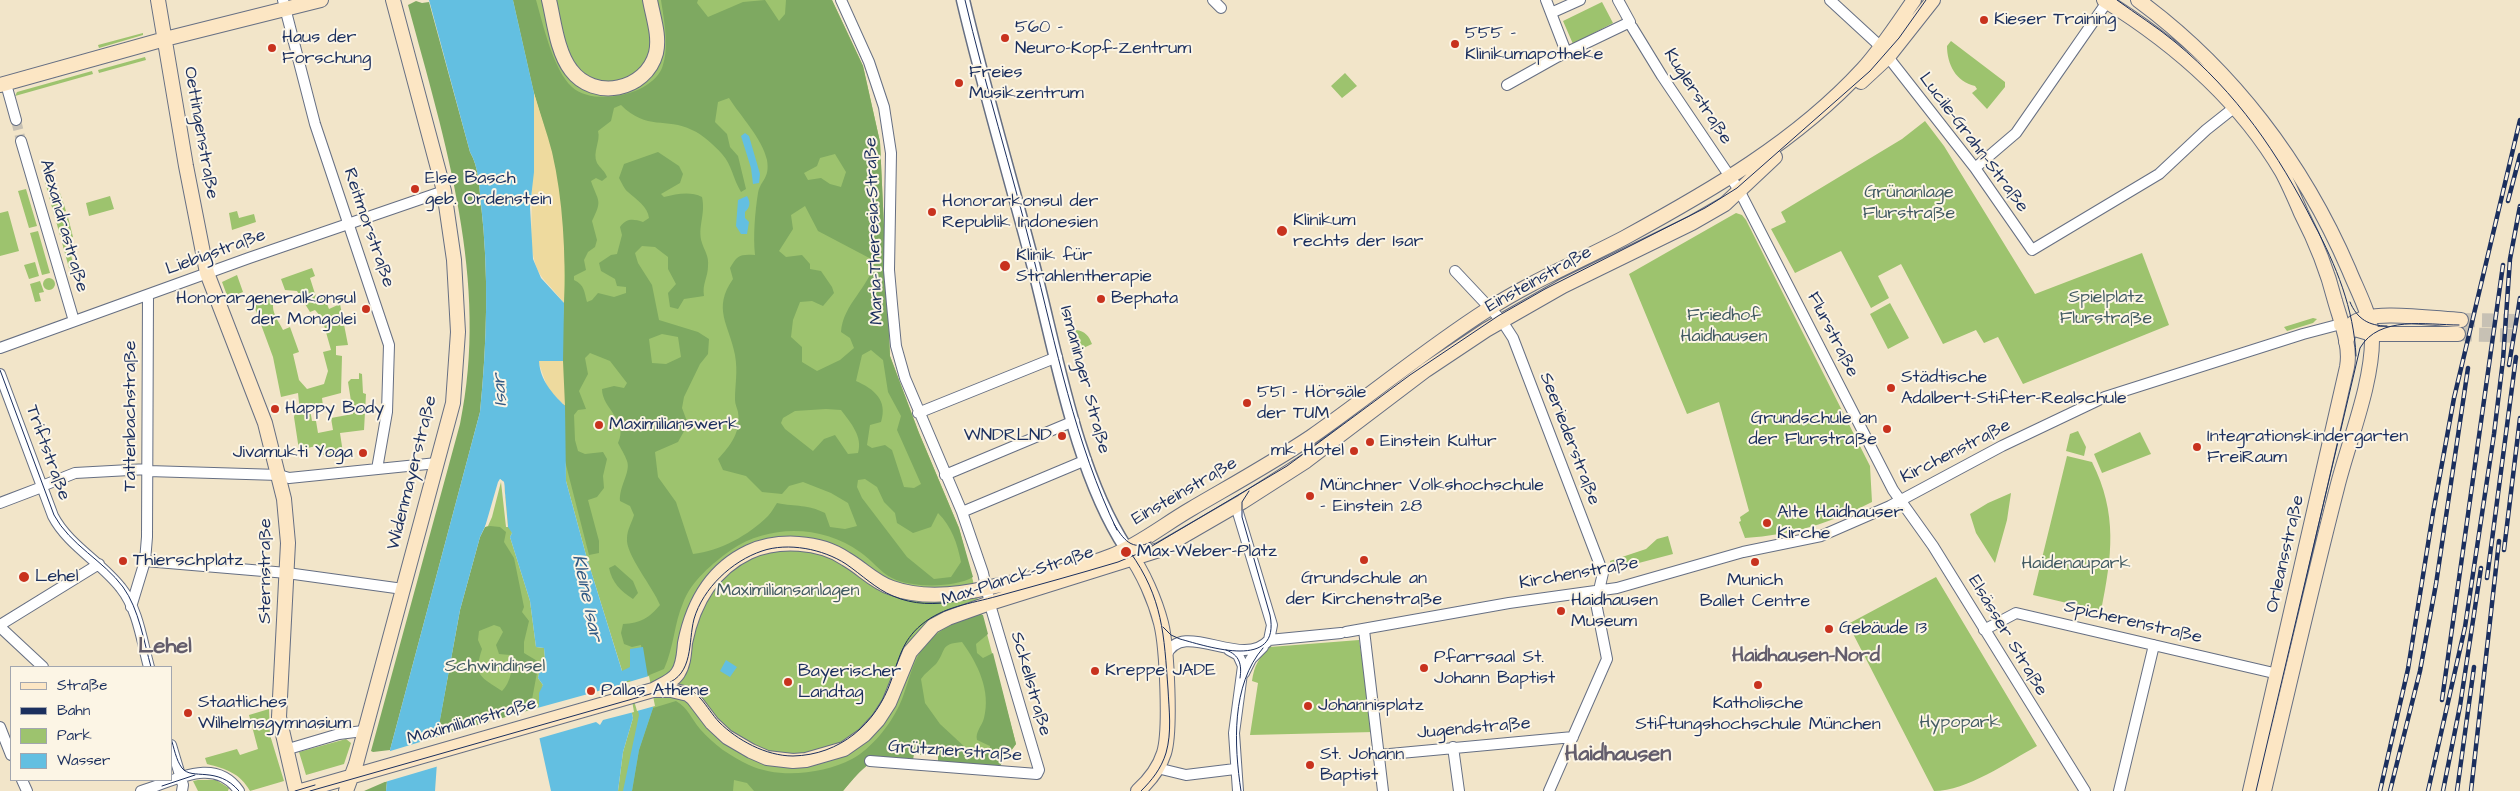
<!DOCTYPE html>
<html>
<head>
<meta charset="utf-8">
<style>
	body { margin:0 }
	#map { position:relative; width:2520px; height:791px; overflow:hidden; background:#f2e5c9; font-family:"Architects Daughter",sans-serif }
	canvas { display:block }
	.legend { position:absolute; left:10px; top:666px; width:162px; height:115px; box-sizing:border-box; background:#fcf5e5; border:1px solid #a2a6af; margin:0; padding:6px 9px; list-style:none; font-size:15px; color:#1b2f5e }
	.legend li { display:flex; align-items:center; gap:10px; height:25px }
	.legend b { width:25px; border:1px solid #a2a6af }
</style>
</head>
<body>
<div id="map">
<canvas width="2520" height="791"></canvas>
<ul class="legend">
<li><b style="height:6px;background:#fce6c4"></b>Straße</li>
<li><b style="height:6px;background:#1b2f5e"></b>Bahn</li>
<li><b style="height:14px;background:#9dc36e"></b>Park</li>
<li><b style="height:14px;background:#63bfe1"></b>Wasser</li>
</ul>
</div>
<script>
const context = document.querySelector('canvas').getContext('2d');
context.lineJoin = 'round';
function fillPath(path, color) {
  context.fillStyle = color;
  context.fill(path, 'evenodd');
}
function trace(path, color, width, dash) {
  context.strokeStyle = color;
  context.lineWidth = width;
  context.lineCap = dash ? 'butt' : 'round';
  context.setLineDash(dash || []);
  context.stroke(path);
}
function label(font, color, halo, rows, align = 'center') {
  context.font = font + ' "Architects Daughter",sans-serif';
  context.lineWidth = 4;
  context.setLineDash([]);
  context.textBaseline = 'middle';
  context.strokeStyle = halo;
  context.fillStyle = color;
  for (const [text, x, y, turn = 0] of rows) {
    context.save();
    context.translate(x, y);
    context.rotate((+turn || 0) * Math.PI / 180);
    context.textAlign = isNaN(turn) ? turn : align;
    if (halo) context.strokeText(text, 0, 0);
    context.fillText(text, 0, 0);
    context.restore();
  }
}
const green = new Path2D(`
	M513,0H832L863,66L880,142L890,356L919,433L959,528L1016,744L999,767C962,761 896,741 863,768C856,774 849,784 843,791H618L623,752L633,718L624,677L586,555L566,481L562,349L564,296L552,154L534,93Z
	M1602,2L1613,23L1573,44L1563,21Z
	M143,33V35L99,48L98,45Z
	M1951,41L2005,82V87L1987,109L1972,93L1977,89L1975,86C1956,82 1947,64 1947,46Z
	M145,57L146,60L99,73L98,70Z
	M92,71L93,74L15,96L17,92Z
	M1345,73L1357,86L1342,98L1331,86Z
	M1925,121L1944,146L2035,294L2142,253L2169,325L2023,384L1998,337L1984,343L1976,330L1943,344L1901,264L1878,276L1889,298L1871,308L1841,251L1795,273L1771,229L1786,222L1781,212L1902,139Z
	M49,177L54,195L60,193L66,211L54,215L44,178Z
	M26,189L37,226L29,228L18,191Z
	M110,196L114,209L89,216L86,203Z
	M8,211L19,251L0,256V213Z
	M237,211L239,218L254,214L256,222L232,230L229,213Z
	M1736,213L1742,215L1746,220L1870,466L1872,502C1831,523 1792,535 1745,538L1739,522L1741,521L1740,517L1749,511L1719,402L1687,414L1629,274Z
	M68,217L73,237L66,239L75,269H73L69,268L56,221Z
	M38,231L50,273L42,275L30,233Z
	M35,262L39,276L29,279L24,265Z
	M312,268L315,276L310,278L316,297L323,294L329,309L340,304L348,345L336,346V355L342,356L341,393L322,398L323,406L310,409L312,421H316L318,433L333,430L331,418L353,414L348,382L351,379H359V373L362,374L363,393L366,394L364,430L340,433L343,453L322,455L321,448L317,449L316,446L299,450L294,417L295,413L300,412L298,393L281,397L273,357L253,303L273,294C275,300 273,301 273,307C273,314 280,324 283,330L290,327L299,352L293,354L299,380L307,389L324,384L328,371L323,352L331,350L322,318L315,310L310,312L297,291L285,290L281,279Z
	M237,275L243,292L228,298L222,282Z
	M43 284a6 6 0 1 1 12 0a6 6 0 1 1-12 0Z
	M40,281L44,292L39,293L41,301L35,302L30,284Z
	M1890,303L1909,338L1888,349L1870,314Z
	M2313,318L2317,319L2313,323L2287,331L2284,327Z
	M1076,330C1085,331 1089,336 1092,344L1079,350L1073,337Z
	M2078,431L2086,447L2084,456L2066,451L2070,434Z
	M2140,432L2151,454L2102,473L2094,454Z
	M2067,456L2092,462C2118,514 2112,556 2101,611L2033,595Z
	M503,480L512,533L510,537L530,601L536,647L544,648L545,659L542,661L538,678L543,685L539,707L502,718L499,714L491,715L489,722L437,736L456,636L498,482Z
	M2011,493L2007,520L1995,563L1976,533L1970,514L1988,503Z
	M1668,536L1673,554L1612,570L1610,561L1646,549L1657,539Z
	M1936,577L2037,746C2008,762 1967,791 1934,791L1848,624Z
	M1359,640L1374,732L1250,735L1258,683L1252,681C1254,666 1259,657 1270,647Z
	M269,709L270,735L284,781L250,791C240,773 226,769 207,764L205,758L237,749L240,755L258,749L249,715Z
	M346,739L351,743L344,764L306,775L299,752Z
	M198,780H216L229,788L228,791H198L193,781Z`);
const forest = new Path2D(`
	M513,0H536C543,24 553,70 572,87C594,107 651,95 662,68C670,47 664,21 661,0H698L697,3L708,17L743,2L765,0L779,21L785,14L786,0H832L863,66L880,142L890,356L919,433L959,528L973,577C955,588 911,588 892,578C880,572 871,559 860,552C822,525 770,524 731,550C713,563 691,581 683,603C674,624 674,647 664,669L647,676L641,645L632,647L624,644L621,633L623,624C641,623 649,618 660,605C653,587 625,554 627,538C627,530 632,522 634,515L630,506L620,501C619,486 631,472 627,461C625,455 621,449 618,443C629,420 602,409 602,389L614,386L624,388L627,383L610,361L590,353L585,358L588,374L579,391L586,409L578,410L574,415L575,440L578,451L585,454L603,452L607,459L603,476L604,488L597,497L588,500L599,541V553L589,555L565,461L562,349L565,276L561,217L552,154L534,93ZM729,98C741,117 762,138 767,160C770,179 761,179 758,193C755,212 753,236 755,255C741,254 737,255 730,268L733,279C712,309 729,324 735,355C738,372 735,384 735,400C735,404 737,408 738,412C741,432 731,445 718,459L723,470L746,476L762,492L782,494L789,486L803,482L831,493L848,503L857,526L845,529L830,527L825,513C807,504 797,507 777,503C774,507 772,512 768,516C749,535 720,551 693,554L676,502L658,477L655,452L678,442L688,424L682,408L684,397L700,364L708,354L709,339L698,332L659,320L652,285L638,263L635,253L642,246L655,247L668,257V269L676,284L668,293L670,307L678,309L684,299L704,296C702,284 708,277 708,266C709,256 705,252 702,243C697,227 706,215 702,197C690,191 677,194 664,197L661,194L680,183L683,174L679,166L658,152L624,164L619,178C622,183 624,189 628,192C636,199 648,207 649,218L643,222C633,219 627,218 620,227L622,235L617,254L611,255L599,263L601,271L615,279L617,286L626,287V293L614,297L598,293L592,300L587,302C584,292 585,285 574,280V276L586,270L584,260L588,252L595,247L597,240L592,221C603,199 598,202 591,181L596,178L602,181L607,177C605,171 600,168 597,163C592,152 601,141 598,131L611,121L614,108L621,105C647,131 666,117 692,130C702,134 715,146 722,154C732,165 733,179 741,192L746,189L738,156L730,147L727,134L715,122L718,102ZM835,154L846,172L841,187L830,184L821,178L808,180L804,173L817,166L820,158ZM805,206L818,231L875,261C869,288 843,304 841,332L850,338L854,348L840,360L817,371L802,362V347L791,337L793,320L800,302L812,301L823,306L834,293L832,287L821,271L810,269V264L802,255L786,257L779,251L793,229L791,215ZM662,334L678,337L681,357L666,364L652,363L649,339ZM871,350L883,360L888,392L901,416L897,430L921,484L914,488L904,487L892,450L885,445L872,448L867,445L870,425L881,422C888,400 874,389 856,381L862,355ZM826,409L841,410C851,423 863,437 858,453L848,454L835,435L824,439L813,451L785,429L781,423L783,418L795,411ZM865,479L877,487L884,502L895,513L897,523L913,533L931,527L938,513C952,527 957,543 961,562L951,577L934,579L907,557L862,498L857,487L858,480Z
	M416,1L422,3L429,2L470,152C479,168 479,186 481,204C489,273 487,343 480,412L390,750L373,752L371,751L460,424C490,282 445,141 408,5Z
	M490,526L500,527L506,532L504,542L514,558L524,607L522,612L529,621L524,642V653L539,662L530,710L502,718L499,714L491,715L489,722L437,736L460,610L480,537L485,527ZM494,625L500,627L503,632L496,645L499,654L510,655C515,664 510,684 502,691C481,677 473,676 482,649L478,640L479,631Z
	M615,565L633,581L638,593L633,599C621,591 612,583 609,568Z
	M979,614L983,615L988,634L976,644L977,653L983,658L993,653L1016,744L999,767L938,762V756L914,754L913,760C871,756 870,760 843,791H754L747,783L734,780L733,791H632L639,750L653,708L676,701C688,708 691,718 700,729C714,745 730,756 749,765C779,779 823,774 852,759C871,749 890,725 899,706C908,687 911,663 924,646C938,629 959,620 979,614ZM962,642C978,664 991,691 984,718C982,726 975,732 977,740L990,746V751L984,755L967,749L940,724L925,703L921,679C925,673 931,669 936,664C947,650 939,644 962,642Z
	M387,781L386,791H364Z`);
const sand = new Path2D(`
	M534,93C540,113 547,133 552,152C563,199 566,255 564,303C543,276 536,279 531,243Z
	M538,361H563L565,406L548,389Z`);
const water = new Path2D(`
	M429,0H513L534,93V172L530,207L533,259L541,278L564,303L563,361H539C540,380 552,393 565,406L566,481L586,555L622,671L630,667V649L643,647L653,708L639,750L632,791H623L639,715L630,680L625,682L633,718L623,752L618,791H551L533,709L539,707V693L543,685L538,678L542,661L545,659L544,648L536,647L530,601L510,537L512,533L508,527L504,482L500,479L490,516L480,537L460,610L440,720L435,791H386L390,750L480,412C487,343 489,273 481,204C479,186 479,168 470,152Z
	M745,133L749,136L760,174L759,183L753,184L751,168L741,136Z
	M747,196C751,203 750,207 745,212V218L749,222L747,234H741L736,226L738,200Z
	M726,660L737,667L730,677L720,671Z`);
const pier = new Path2D(`
	M500,479L504,482L508,527H506L501,482L492,517L488,526L485,527L498,482Z
	M649,676L655,706L637,711L629,683L634,712L603,720L600,725L596,722L537,739L530,710L588,694L591,689L595,692Z
	M440,736L439,766L385,782L387,752Z`);
const minorTunnel = new Path2D(`
	M16,120L21,141`);
const secondaryTunnel = new Path2D(`
	M2461,320L2520,321
	M2458,334L2520,336`);
const minor = new Path2D(`
	M283,0L315,124L389,345L387,412L377,469
	M841,0L869,62L884,107L891,153L889,270L892,304L896,346L905,378L962,512L983,573L991,608L1039,770L1037,774L870,761
	M1213,0L1221,8
	M1546,0L1566,52
	M1830,0L1881,47
	M1551,13L1580,0
	M1632,27L1662,76L1739,190L1893,490L1933,546L2085,791
	M1888,57L1975,168L2032,250L2159,174L2206,130L2235,107
	M6,84L16,120
	M1507,85L1557,57L1630,22L1618,0
	M21,141L74,321
	M1975,168L2016,133L2107,2
	M1455,271L1502,321L1513,338L1603,573L1596,603L1607,659L1549,791
	M0,348L249,258L444,191
	M0,374L53,516C68,545 101,562 121,588C138,609 142,642 149,667
	M918,413L1057,357
	M148,471L279,475L289,478L437,463
	M945,475L1074,421
	M42,486L75,473L148,469
	M0,503L42,487
	M1236,506L1272,625L1269,640
	M962,512L1086,460
	M145,561L287,573L403,589
	M131,607L145,561L147,537L148,295
	M0,625L99,564
	M0,627L43,667
	M1364,630L1383,791
	M1984,630L2016,613L2278,674
	M1346,632L1509,603L1617,588L1743,552L1821,536L1890,506L2002,446L2105,397L2303,334L2341,324
	M1229,650L1238,655L1243,666L1234,733L1238,791
	M1166,656C1182,617 1242,671 1269,640L1341,633
	M1244,673L1251,659L1263,647
	M0,727L11,755
	M171,745L183,785L182,791
	M1453,747L1459,791
	M285,750L339,734L363,731
	M1379,755L1573,737
	M1157,768L1186,775L1235,769
	M22,780L27,791
	M141,791C173,782 214,755 239,791
	M2119,791L2154,645`);
const tertiary = new Path2D(`
	M963,0C984,89 1010,176 1033,264C1056,352 1076,472 1126,548`);
const secondary = new Path2D(`
	M158,0L186,166L207,273L265,423L284,499L288,543L279,717L296,791
	M549,0C554,21 557,52 571,70C594,101 646,91 656,53C660,36 653,17 650,0
	M2104,0C2175,44 2239,99 2282,172C2289,185 2295,199 2301,213C2316,242 2327,269 2335,301C2341,322 2351,346 2347,367L2250,791
	M2138,0C2232,69 2303,163 2349,270C2357,290 2371,315 2372,337C2373,383 2348,443 2337,488C2311,589 2288,690 2264,791
	M1861,82L1888,57L1933,0
	M0,85L165,39L321,0
	M2341,325L2372,334H2458
	M2346,342L2352,324C2369,308 2436,319 2461,320
	M1129,553C1143,572 1155,600 1161,623C1167,647 1171,731 1164,753C1159,769 1150,780 1138,791
	M656,690H671L688,694L693,698L712,723L727,737L751,751L767,758L793,761L806,760L844,749L864,735L878,720L889,703L910,652L933,626L948,618L990,603L1159,550L1242,502L1306,461L1426,370L1486,330L1563,286L1692,223L1725,204L1775,157
	M301,791L653,690C662,685 673,681 678,673C684,664 684,652 685,643C693,603 711,570 749,552C778,539 820,541 846,559C862,568 874,582 892,588C923,599 959,595 991,587C1031,578 1073,571 1111,556C1139,545 1165,524 1191,509C1232,485 1272,463 1311,437C1370,396 1426,349 1487,310C1530,282 1578,262 1624,238C1710,191 1796,142 1863,69C1882,48 1898,23 1914,0
	M346,791L356,764L453,403L458,332L454,260L444,191L393,0`);
const tram = new Path2D(`
	M965,0C985,85 1011,168 1032,252C1056,346 1075,443 1117,530
	M2117,0C2136,14 2157,27 2175,42C2237,93 2278,153 2314,224C2336,265 2354,309 2356,356
	M2350,302C2357,319 2369,326 2387,326
	M0,370L54,515C70,545 104,561 123,587C139,609 144,642 151,667
	M1114,524C1123,539 1132,552 1151,542
	M1130,552C1163,598 1164,635 1168,689C1169,710 1172,732 1166,753C1161,769 1152,780 1141,791
	M1163,627L1171,635L1180,639C1209,647 1281,671 1270,615L1242,517V502L1249,491
	M1226,650C1240,655 1242,665 1240,678
	M666,684C694,674 688,642 694,619C703,588 732,561 762,551C788,542 823,549 846,564C862,575 876,589 893,596C913,605 936,605 957,601
	M171,738C174,748 176,760 182,768C192,781 217,765 239,791
	M162,786L195,775
	M295,791L315,785
	M310,791L678,686C698,687 706,708 719,722C737,740 766,756 793,756C840,755 876,724 891,681C899,659 902,641 921,625C944,606 970,604 998,596C1038,585 1078,574 1118,562L1142,552L1287,466L1410,375L1498,316L1545,289L1705,208L1737,188L1870,71L1899,38L1926,0
	M1241,791C1234,745 1231,685 1263,648
	M2256,791L2360,348C2379,315 2427,325 2459,325`);
const rail = new Path2D(`
	M2508,201L2520,155
	M2509,365L2520,298
	M2504,550L2520,418
	M2487,578L2516,357
	M2442,700L2503,265
	M2380,791L2408,669L2433,513L2454,398L2520,120
	M2390,791L2420,671L2436,584L2468,368
	M2428,791L2465,627L2494,434L2503,360L2510,259L2520,206
	M2443,791L2460,706L2481,568
	M2457,791L2474,667
	M2471,791L2499,541`);
const markers = [
	[1984,20,5,"#c8321e"],
	[1005,38,5,"#c8321e"],
	[1455,44,5,"#c8321e"],
	[272,48,5,"#c8321e"],
	[959,83,5,"#c8321e"],
	[415,189,5,"#c8321e"],
	[932,212,5,"#c8321e"],
	[1282,231,6,"#c8321e"],
	[1005,266,6,"#c8321e"],
	[1101,299,5,"#c8321e"],
	[366,309,5,"#c8321e"],
	[1891,388,5,"#c8321e"],
	[1247,403,5,"#c8321e"],
	[275,409,5,"#c8321e"],
	[599,425,5,"#c8321e"],
	[1887,429,5,"#c8321e"],
	[1062,436,5,"#c8321e"],
	[1370,442,5,"#c8321e"],
	[2197,447,5,"#c8321e"],
	[1354,451,5,"#c8321e"],
	[363,453,5,"#c8321e"],
	[1310,496,5,"#c8321e"],
	[1767,523,5,"#c8321e"],
	[1126,552,6,"#c8321e"],
	[1364,560,5,"#c8321e"],
	[123,561,5,"#c8321e"],
	[1755,562,5,"#c8321e"],
	[24,577,6,"#c8321e"],
	[1561,611,5,"#c8321e"],
	[1829,629,5,"#c8321e"],
	[1424,668,5,"#c8321e"],
	[1095,671,5,"#c8321e"],
	[788,682,5,"#c8321e"],
	[1758,685,5,"#c8321e"],
	[591,691,5,"#c8321e"],
	[1308,706,5,"#c8321e"],
	[188,713,5,"#c8321e"],
	[1310,765,5,"#c8321e"]
];
const poiNames = [
	["Kieser Training",1994,20],
	["560 -",1015,28],
	["Neuro-Kopf-Zentrum",1015,49],
	["555 -",1465,34],
	["Klinikumapotheke",1465,55],
	["Haus der",282,38],
	["Forschung",282,59],
	["Freies",969,73],
	["Musikzentrum",969,94],
	["Else Basch",425,179],
	["geb. Ordenstein",425,200],
	["Honorarkonsul der",942,202],
	["Republik Indonesien",942,223],
	["Klinikum",1293,221],
	["rechts der Isar",1293,242],
	["Klinik für",1016,256],
	["Strahlentherapie",1016,277],
	["Honorargeneralkonsul",356,299,"right"],
	["der Mongolei",356,320,"right"],
	["Bephata",1111,299],
	["Städtische",1901,378],
	["Adalbert-Stifter-Realschule",1901,399],
	["551 - Hörsäle",1257,393],
	["der TUM",1257,414],
	["Happy Body",285,409],
	["Grundschule an",1877,419,"right"],
	["der Flurstraße",1877,440,"right"],
	["Maximilianswerk",609,425],
	["WNDRLND",1052,436,"right"],
	["Integrationskindergarten",2207,437],
	["FreiRaum",2207,458],
	["Einstein Kultur",1380,442],
	["mk Hotel",1344,451,"right"],
	["Jivamukti Yoga",353,453,"right"],
	["Münchner Volkshochschule",1320,486],
	["– Einstein 28",1320,507],
	["Alte Haidhauser",1777,513],
	["Kirche",1777,534],
	["Max-Weber-Platz",1137,552],
	["Thierschplatz",133,561],
	["Lehel",35,577],
	["Grundschule an",1364,579,"center"],
	["der Kirchenstraße",1364,600,"center"],
	["Munich",1755,581,"center"],
	["Ballet Centre",1755,602,"center"],
	["Haidhausen",1571,601],
	["Museum",1571,622],
	["Gebäude 13",1839,629],
	["Pfarrsaal St.",1434,658],
	["Johann Baptist",1434,679],
	["Kreppe JADE",1105,671],
	["Bayerischer",798,672],
	["Landtag",798,693],
	["Pallas Athene",601,691],
	["Staatliches",198,703],
	["Wilhelmsgymnasium",198,724],
	["Katholische",1758,704,"center"],
	["Stiftungshochschule München",1758,725,"center"],
	["Johannisplatz",1318,706],
	["St. Johann",1320,755],
	["Baptist",1320,776]
];
const streetNames = [
	["Kuglerstraße",1697,97,57],
	["Oettingenstraße",200,133,80],
	["Lucile-Grahn-Straße",1973,143,53],
	["Alexandrastraße",63,226,74],
	["Reitmorstraße",368,228,71],
	["Maria-Theresia-Straße",875,231,-92],
	["Liebigstraße",216,253,-20],
	["Einsteinstraße",1539,280,-29],
	["Flurstraße",1832,335,63],
	["Ismaninger Straße",1084,380,75],
	["Tattenbachstraße",131,416,-90],
	["Seeriederstraße",1569,439,69],
	["Kirchenstraße",1956,452,-27],
	["Triftstraße",47,453,70],
	["Widenmayerstraße",413,473,-76],
	["Einsteinstraße",1185,492,-30],
	["Orleansstraße",2286,554,-77],
	["Sternstraße",266,571,-90],
	["Kirchenstraße",1579,574,-10],
	["Max-Planck-Straße",1018,577,-18],
	["Spicherenstraße",2133,623,13],
	["Elsässer Straße",2007,636,59],
	["Sckellstraße",1030,684,74],
	["Maximilianstraße",472,722,-16],
	["Jugendstraße",1474,729,-5],
	["Grütznerstraße",955,752,4]
];
const parkNames = [
	["Grünanlage",1909,193],
	["Flurstraße",1909,214],
	["Spielplatz",2106,298],
	["Flurstraße",2106,319],
	["Friedhof",1724,316],
	["Haidhausen",1724,337],
	["Haidenaupark",2076,564],
	["Maximiliansanlagen",788,591],
	["Schwindinsel",495,667],
	["Hypopark",1960,723]
];
const waterNames = [
	["Isar",501,390,-94],
	["Kleine Isar",586,598,78]
];
const quarterNames = [
	["Haidhausen-Nord",1806,657]
];
const districtNames = [
	["Lehel",165,647],
	["Haidhausen",1618,755]
];
fillPath(green, '#9dc36e');
fillPath(forest, '#7ea961');
fillPath(sand, '#eeda9e');
fillPath(water, '#63bfe1');
fillPath(pier, '#f2e5c9');
trace(minorTunnel, '#c7c1b4', 10, [10, 5]);
trace(secondaryTunnel, '#c7c1b4', 14, [14, 7]);
trace(minor, '#666f83', 12);
trace(tertiary, '#666f83', 15);
trace(secondary, '#666f83', 16);
trace(minor, '#fff', 10);
trace(tertiary, '#fff', 12);
trace(secondary, '#fce6c4', 14);
trace(tram, '#1b2f5e', 1);
trace(rail, '#1b2f5e', 4.5);
trace(rail, '#fcf5e5', 2.5, [8]);
for (const [x, y, r, color] of markers) {
  const dot = new Path2D();
  dot.arc(x, y, r, 0, 2 * Math.PI);
  context.fillStyle = color;
  context.fill(dot);
  trace(dot, '#fcf5e5', 2);
}
label('18px', '#1b2f5e', '#fcf5e5', poiNames, 'left');
label('18px', '#1b2f5e', '#fcf5e5', streetNames);
label('18px', '#425b63', '#fcf5e5', parkNames);
label('italic 19px', '#315a85', '#fcf5e5', waterNames);
label('bold 20px', '#635d6c', '#fcf5e5', quarterNames);
label('bold 22px', '#635d6c', '#fcf5e5', districtNames);
</script>
</body>
</html>
